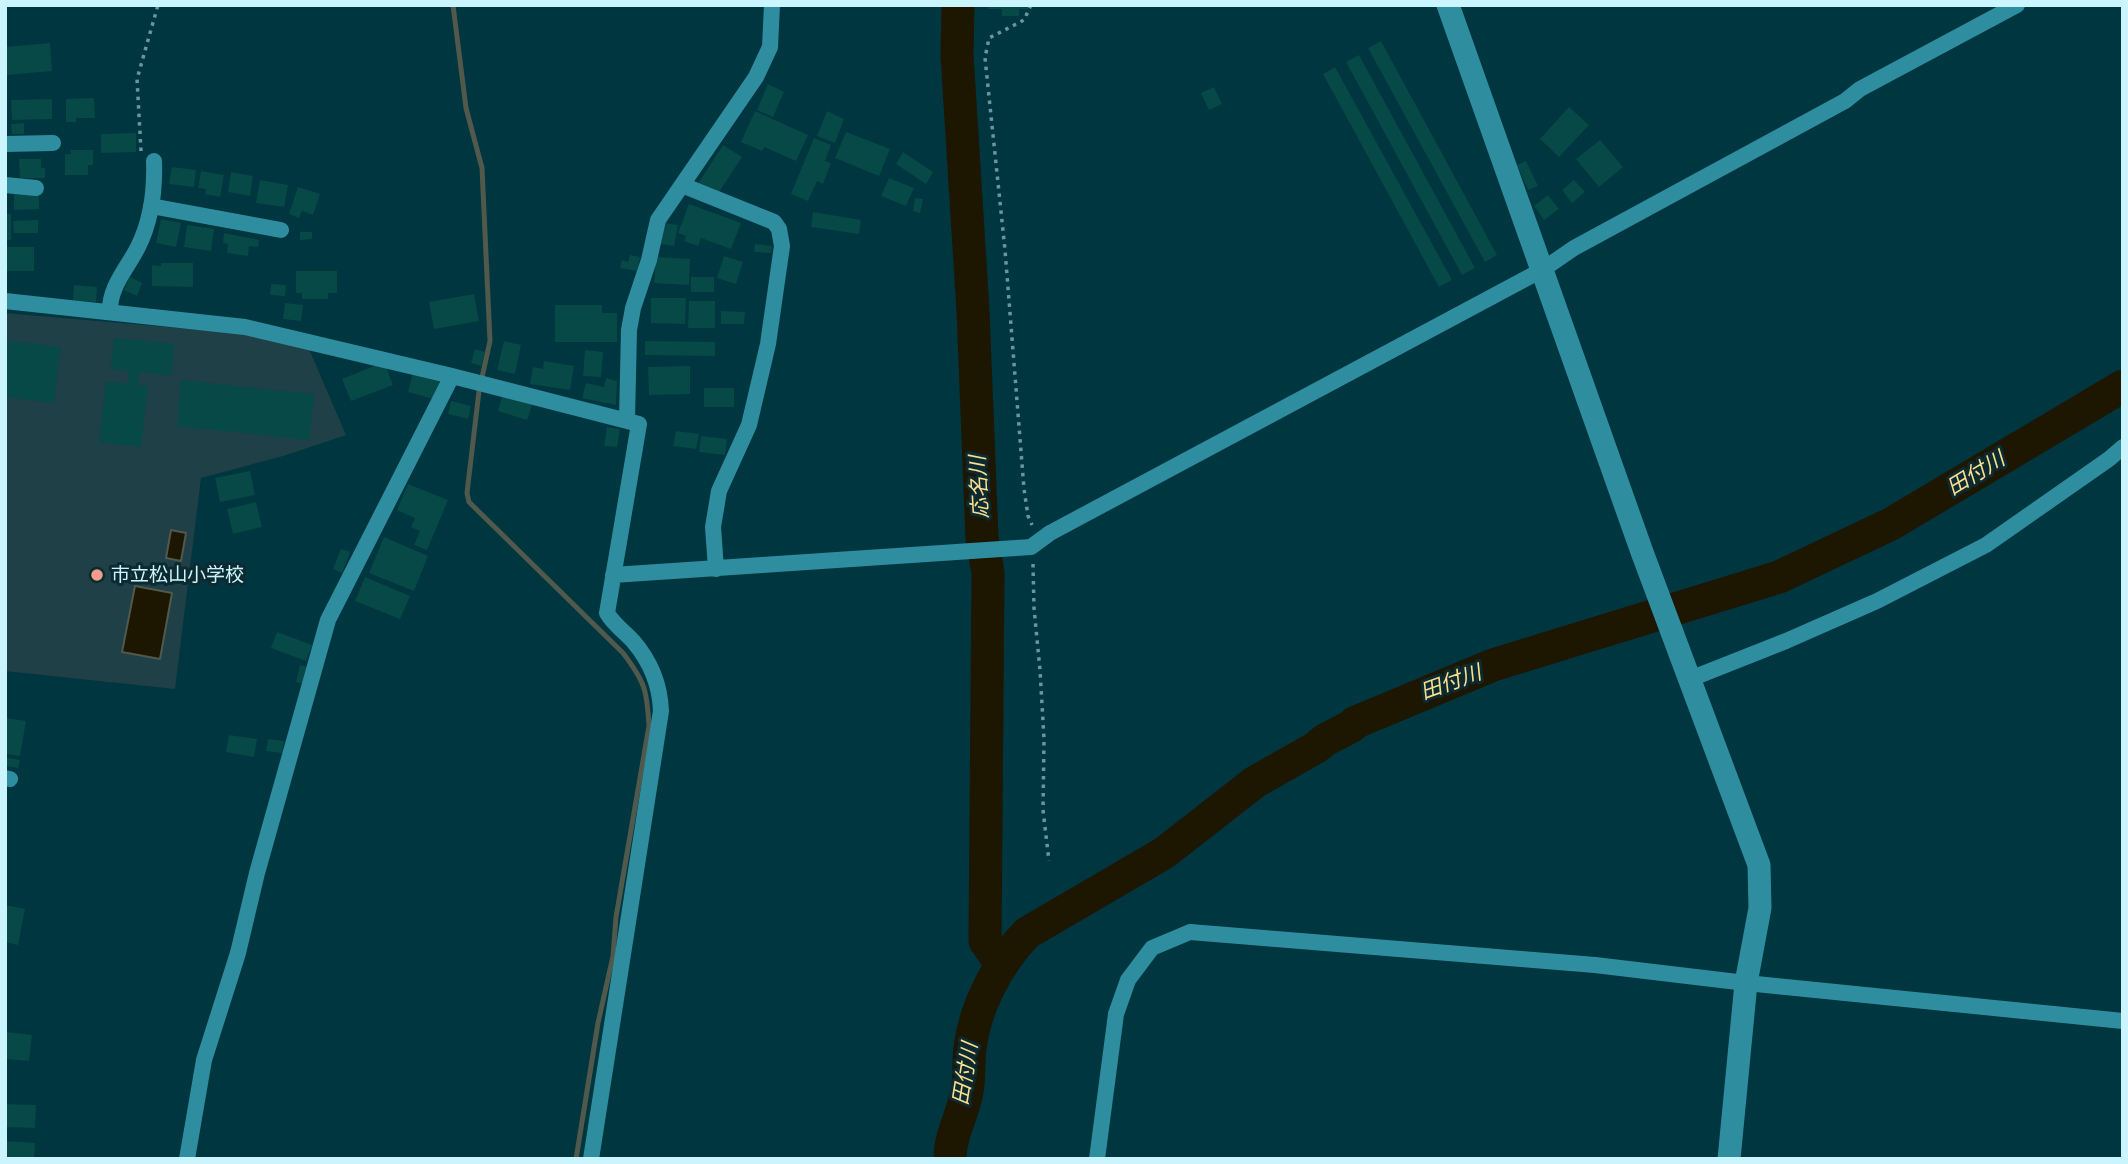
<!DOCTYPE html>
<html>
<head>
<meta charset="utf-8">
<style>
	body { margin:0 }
	#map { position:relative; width:2128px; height:1164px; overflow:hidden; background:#00363f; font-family:"Roboto Serif",serif }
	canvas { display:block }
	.frame { position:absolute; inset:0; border:7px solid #caf5fe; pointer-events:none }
</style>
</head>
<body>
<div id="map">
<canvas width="2128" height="1164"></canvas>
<div class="frame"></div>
</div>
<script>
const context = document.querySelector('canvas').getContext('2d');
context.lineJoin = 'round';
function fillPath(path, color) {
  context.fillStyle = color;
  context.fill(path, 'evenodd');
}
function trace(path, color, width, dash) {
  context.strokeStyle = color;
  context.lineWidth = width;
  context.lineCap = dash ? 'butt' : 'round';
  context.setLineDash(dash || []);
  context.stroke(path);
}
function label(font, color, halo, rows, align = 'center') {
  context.font = font + ' "Roboto Serif","Noto Sans JP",serif';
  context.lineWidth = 6;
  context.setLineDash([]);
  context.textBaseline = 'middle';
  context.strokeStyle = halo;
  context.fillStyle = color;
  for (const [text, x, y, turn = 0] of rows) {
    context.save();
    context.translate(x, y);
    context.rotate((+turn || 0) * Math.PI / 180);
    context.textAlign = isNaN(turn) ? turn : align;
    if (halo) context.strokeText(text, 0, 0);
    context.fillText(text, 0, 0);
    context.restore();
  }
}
const built = new Path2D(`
	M5,313L260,335L309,349L346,435L283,456L201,478L175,689L5,671Z`);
const water = new Path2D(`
	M171,530L186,533L181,561L166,558Z
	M135,586L172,593L160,659L122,652Z`);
const stream = new Path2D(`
	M453,5L466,108L482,168L490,341L479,391L467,493L469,502L623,653C645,682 647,690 649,726L616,917L613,956L598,1023L576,1159`);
const river = new Path2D(`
	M958,5L957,55L973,311L982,538L988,573L985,941L1001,964
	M950,1159C950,1134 963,1115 967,1091C970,1077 968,1062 970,1048C975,1006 998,963 1027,933L1164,853L1255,782L1315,748L1325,740L1352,726L1354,723L1493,665L1779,577L1891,524L2123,386`);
const building = new Path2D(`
	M988,5H1028V9H1019V16H1002V9H988Z
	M1381,41L1497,255L1485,262L1368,48Z
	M50,43L52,71L7,75L5,47Z
	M1359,55L1475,268L1462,275L1346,62Z
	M1335,67L1452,280L1439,287L1323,74Z
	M768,84L784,92L773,117L757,110Z
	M1214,87L1222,104L1209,110L1201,93Z
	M94,98L95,118H76V122H66V99Z
	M52,99V119L12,120L11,100Z
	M1569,107L1589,125L1559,157L1540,139Z
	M755,111L808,135L796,161L764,147L762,151L741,142Z
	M827,111L844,119L835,143L817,136Z
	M24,123V134H12L11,124Z
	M846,132L890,149L879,176L835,158Z
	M136,133V152L101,153V134Z
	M814,138L831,145L825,161L831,163L823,184L817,181L808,201L791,194Z
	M1600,140L1623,167L1599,187L1576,159Z
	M723,145L742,157L716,197L697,185Z
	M70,150H93V165H88V175H65V154H71Z
	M903,152L933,172L926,184L896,164Z
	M19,159H41V168H45V178H20Z
	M1526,161L1538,186L1528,190L1517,165Z
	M172,167L196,170L194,187L169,184Z
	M201,171L224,175L220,197L205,194L206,189L198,188Z
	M231,172L253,176L250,196L228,192Z
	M889,178L914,188L906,206L881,196Z
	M260,180L288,185L284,207L256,203Z
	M1574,180L1585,192L1572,203L1562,190Z
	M298,187L320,194L313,215L302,211L299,218L289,214Z
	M14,192H39V209L14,210Z
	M1548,195L1559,209L1544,220L1534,206Z
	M915,198L923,199L920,213L913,211Z
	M689,204L741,223L731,249L701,238L698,246L684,241L686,236L678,233Z
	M813,212L861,220L859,234L811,227Z
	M5,214H11V240H5Z
	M161,219L181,223L176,247L156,243Z
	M38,220V233H14L13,221Z
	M664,223L678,225L674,246L660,244Z
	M187,225L214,229L211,251L184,247Z
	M300,232H312V239L300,240Z
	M224,233L259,240L258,247L249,246L248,256L227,253L228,244L223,243Z
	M755,244L772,246L771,253L754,252Z
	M5,247H34V271H5Z
	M630,255L640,257L637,271L620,268L622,260L628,262Z
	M724,256L743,262L736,284L717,278Z
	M656,257L690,259L689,285L654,283Z
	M161,263H193V287L152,286V265L161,266Z
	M296,271H337V293H328V299H302V293H296Z
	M130,277L142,283L137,296L124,290Z
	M691,277H714V292H691Z
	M271,284L286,285L285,296L270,295Z
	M74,285L97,287L96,302L73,300Z
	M474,294L479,321L434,329L429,302Z
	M651,298H686L685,324L651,323Z
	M689,301H715V328H688Z
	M285,303L303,305L301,321L283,319Z
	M555,305H602V313H617V342H555Z
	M721,311L745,312L744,324H721Z
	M114,338L174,344L171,376L139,372L138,385L148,386L141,447L99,442L106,382L127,384L129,371L111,369Z
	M5,340L61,347L54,403L5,397Z
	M504,341L521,345L515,374L497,370Z
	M645,341L715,342V356L645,355Z
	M475,349L485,352L481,366L471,363Z
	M585,350L603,352L601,377L583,376Z
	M544,361L574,366L570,390L530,384L533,367L543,369Z
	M384,362L393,385L351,401L342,379Z
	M690,366V394L649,395L648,367Z
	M413,373L442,380L437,400L408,392Z
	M606,378L617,381L616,405L582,398L586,383L604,387Z
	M181,380L314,394L309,440L177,426Z
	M704,388H734V407H704Z
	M502,396L532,405L527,420L498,411Z
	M451,401L471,406L468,419L448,414Z
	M607,427L620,429L617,447L604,446Z
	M676,431L699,434L696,449L673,446Z
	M701,436L727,439L725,455L699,452Z
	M250,471L255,495L220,502L215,478Z
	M408,484L448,500L427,550L414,545L420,531L411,527L415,518L397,510Z
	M256,502L262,527L233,534L227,509Z
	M384,537L428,556L414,591L369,573Z
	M341,549L350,552L342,573L333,569Z
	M365,577L410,596L400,619L355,601Z
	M277,632L312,645L306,661L271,648Z
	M300,665L309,667L305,684L296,682Z
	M5,718L26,721L20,756L5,754Z
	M229,735L257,739L254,757L226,752Z
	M268,739L284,741L282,753L266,751Z
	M5,757L20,760L18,768L5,766Z
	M5,905L25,909L18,945L5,942Z
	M5,1032L32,1035L29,1061L5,1059Z
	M5,1104L36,1105L35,1128L5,1127Z
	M5,1141L35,1143L34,1159H5Z`);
const path = new Path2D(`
	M1031,5L1024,20L989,38L985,58L1005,250L1024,489L1028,516L1032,525
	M141,151L137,79L158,5
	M1033,564L1034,608L1040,670L1044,739L1043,810L1049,861`);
const street = new Path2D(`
	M5,144L53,143
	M5,185L36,188
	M682,185L774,222L779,229L782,246L768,344L749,425L719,491L713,527L716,569
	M151,206L281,230
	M5,301L245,327L452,376L639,424L607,613C614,625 624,631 633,641C651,662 660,684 661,711L591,1159
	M110,312C109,287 127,269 138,247C151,221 155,190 154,161
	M627,420L629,330L633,308L649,260L658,220L756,77L770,47L772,5
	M613,575L1031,547L1050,533L1542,270L1574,248L1845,101L1860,89L2017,5
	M1690,679L1786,641L1877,601L1986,545L2109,459L2123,447
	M5,778L10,779
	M187,1159L204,1060L238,953L257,873L328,620L452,376
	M1097,1159L1116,1014L1128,980L1152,948L1190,932L1595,965L1746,983L2123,1021`);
const secondary = new Path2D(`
	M1448,5L1642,552L1759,865L1760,908L1746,983L1729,1159`);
const markers = [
	[97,575,7,"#f49d8b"]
];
const poiNames = [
	["市立松山小学校",111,575]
];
const waterNames = [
	["田付川",1976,474,-31],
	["応名川",980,487,-93],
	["田付川",1451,683,-20],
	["田付川",966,1074,-81]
];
fillPath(built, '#1e4046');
fillPath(water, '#1d1601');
trace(water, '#51594d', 2);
trace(stream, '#51594d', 5);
trace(river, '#1d1601', 33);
fillPath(building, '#064947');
trace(path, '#6697a0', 3.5, [3.5, 5]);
trace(street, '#2e8ea0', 16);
trace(secondary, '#2e8ea0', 23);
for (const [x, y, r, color] of markers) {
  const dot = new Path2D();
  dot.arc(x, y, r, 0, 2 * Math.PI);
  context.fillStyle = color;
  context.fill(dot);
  trace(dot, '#0d2a30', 2.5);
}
label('19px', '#caf5fe', '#0d2a30', poiNames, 'left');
label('italic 21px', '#fae08f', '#0d2a30', waterNames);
</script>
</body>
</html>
